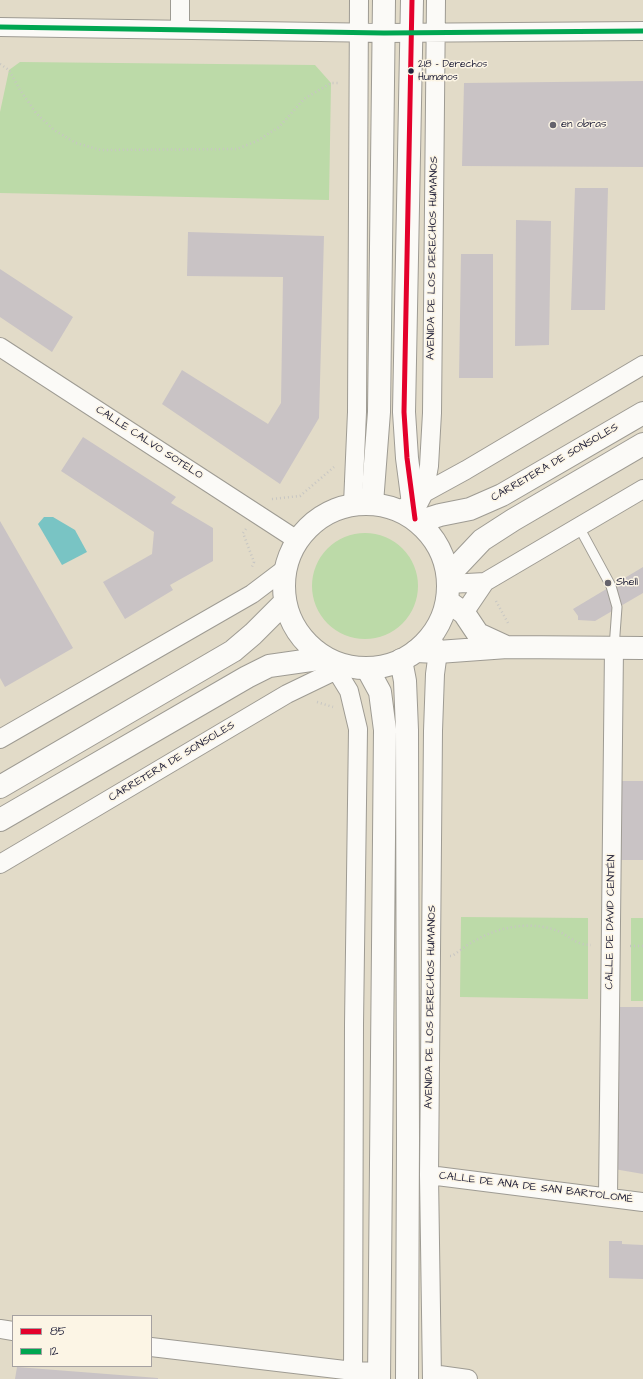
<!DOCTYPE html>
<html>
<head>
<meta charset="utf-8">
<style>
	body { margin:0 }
	#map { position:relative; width:643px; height:1379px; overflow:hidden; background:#e2dbc8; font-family:"Architects Daughter",sans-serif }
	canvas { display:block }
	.legend { position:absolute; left:12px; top:1315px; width:140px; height:52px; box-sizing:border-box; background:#fcf5e5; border:1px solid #a5a1a1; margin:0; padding:5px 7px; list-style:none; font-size:12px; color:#22223b }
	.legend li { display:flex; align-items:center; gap:8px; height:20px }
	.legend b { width:20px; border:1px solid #a5a1a1 }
</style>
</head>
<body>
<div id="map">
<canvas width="643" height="1379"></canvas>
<ul class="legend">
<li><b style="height:5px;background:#e4002b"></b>85</li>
<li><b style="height:5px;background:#00a651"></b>12</li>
</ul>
</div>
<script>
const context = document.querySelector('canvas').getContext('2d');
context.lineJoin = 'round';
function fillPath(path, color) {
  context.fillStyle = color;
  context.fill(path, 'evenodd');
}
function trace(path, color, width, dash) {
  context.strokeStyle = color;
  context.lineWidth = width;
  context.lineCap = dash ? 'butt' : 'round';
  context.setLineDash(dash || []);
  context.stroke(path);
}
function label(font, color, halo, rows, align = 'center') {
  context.font = font + ' "Architects Daughter",sans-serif';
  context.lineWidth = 3;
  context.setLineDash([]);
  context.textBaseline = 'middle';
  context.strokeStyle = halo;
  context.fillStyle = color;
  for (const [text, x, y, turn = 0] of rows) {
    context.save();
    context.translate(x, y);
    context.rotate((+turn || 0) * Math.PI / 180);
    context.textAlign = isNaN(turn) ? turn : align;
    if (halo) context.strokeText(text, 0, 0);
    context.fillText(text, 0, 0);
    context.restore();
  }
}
const green = new Path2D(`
	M20,62L315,65L331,83L329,200L0,193V112L9,70Z
	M312 586a53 53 0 1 1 106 0a53 53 0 1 1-106 0Z
	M461,917L588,918V999L460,997Z
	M631,918H643V1001H631Z`);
const water = new Path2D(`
	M44,517H53L75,530L87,552L62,565L38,524Z`);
const building = new Path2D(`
	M643,81V167L462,166L464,83Z
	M575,188H608L605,310H571Z
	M516,220L551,221L549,345L515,346Z
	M188,232L324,236L319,418L280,484L162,404L182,370L268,424L281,403L283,277L187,276Z
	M461,254H493V378H459Z
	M0,269L73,317L52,352L0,317Z
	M83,437L176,497L171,503L213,528V561L170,585L173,590L125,619L103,582L152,554L154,532L61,471Z
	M0,521L73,648L5,687L0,678Z
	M643,567V593L595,621L578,620V616L573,609Z
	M617,781H643V860H616Z
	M616,1007H643V1174L614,1169Z
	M609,1241H622V1244L643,1245V1279L609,1278Z
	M17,1367L158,1378V1379H15Z`);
const path = new Path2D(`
	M0,64L9,70L20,90L36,113L54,130L76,143L101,150L237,149L257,141L279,127L304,99L331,83H340
	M272,499L300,496L334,467
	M246,529L243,533L254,562L251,569
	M496,601L508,623
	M317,702L333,707
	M630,946H643
	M450,956H452C461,950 469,943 478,939C502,926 532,921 558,931C571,937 576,945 591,945`);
const lane = new Path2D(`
	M579,527L611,586L617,607L614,648`);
const street = new Path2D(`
	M0,27L384,33L643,31
	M180,29V0
	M0,347L297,540
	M353,504L357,412L359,0
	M401,510L424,493L466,470L643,365
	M414,512L424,493L429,466L432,413L436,0
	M449,584L485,582
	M464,613L485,582L643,489
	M431,636L438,652L435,674L433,731L429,1175L432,1379
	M330,660L349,691L358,729L354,1024L353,1379
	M0,739L252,594L285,569
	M0,864L287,694L345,666
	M429,1175L643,1202
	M608,1197L614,648
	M0,1329L13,1331
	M151,1347L353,1371L379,1372
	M432,1374L468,1379`);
const secondary = new Path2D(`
	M412,0L404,412L407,458L415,519
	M372,503L379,412L384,0
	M447,601L464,613L478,634L504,646
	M416,651L438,652L507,647L643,648
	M401,660L405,681L407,730L408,1140L407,1379
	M367,668L380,692L385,730L379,1379`);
const highway = new Path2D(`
	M284 586a82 82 0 1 1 164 0a82 82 0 1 1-164 0Z
	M418,522L440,515L470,509L502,495L643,413
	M448,576L482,540L513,520L643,444
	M0,787L233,651L253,634L285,602
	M0,820L247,677L269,666L325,658`);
const bus1 = new Path2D(`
	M412,0L404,412L407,458L415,519`);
const bus2 = new Path2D(`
	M0,27L384,33L643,31`);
const markers = [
	[411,71,3.5,"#22223b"],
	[553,125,4,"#65636c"],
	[608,583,4,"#65636c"]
];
const busNames = [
	["218 - Derechos",418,65],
	["Humanos",418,78]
];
const poiNames = [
	["en obras",561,125],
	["Shell",616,583]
];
const streetNames = [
	["AVENIDA DE LOS DERECHOS HUMANOS",433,258,-89],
	["CALLE CALVO SOTELO",149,443,33],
	["CARRETERA DE SONSOLES",555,463,-30],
	["CARRETERA DE SONSOLES",172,762,-31],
	["CALLE DE DAVID CENTÉN",611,922,-89],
	["AVENIDA DE LOS DERECHOS HUMANOS",431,1007,-89],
	["CALLE DE ANA DE SAN BARTOLOMÉ",536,1188,7]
];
fillPath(green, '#bcdaa8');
fillPath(water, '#79c4c4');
fillPath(building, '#c9c3c5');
trace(lane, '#9e9b93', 11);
trace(street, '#9e9b93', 20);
trace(secondary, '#9e9b93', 24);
trace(highway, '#9e9b93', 24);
trace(path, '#c7c6c3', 2.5, [1, 3]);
trace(lane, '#fbfaf7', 9);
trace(street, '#fbfaf7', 18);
trace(secondary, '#fbfaf7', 22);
trace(highway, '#fbfaf7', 22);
trace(bus1, '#e4002b', 5);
trace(bus2, '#00a651', 5);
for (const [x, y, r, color] of markers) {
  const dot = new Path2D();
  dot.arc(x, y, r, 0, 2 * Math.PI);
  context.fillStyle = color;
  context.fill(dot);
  trace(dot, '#fcf5e5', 1.5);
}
label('10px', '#22223b', '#fcf5e5', busNames, 'left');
label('11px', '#22223b', '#fcf5e5', poiNames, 'left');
label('11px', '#22223b', '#fcf5e5', streetNames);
</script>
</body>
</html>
